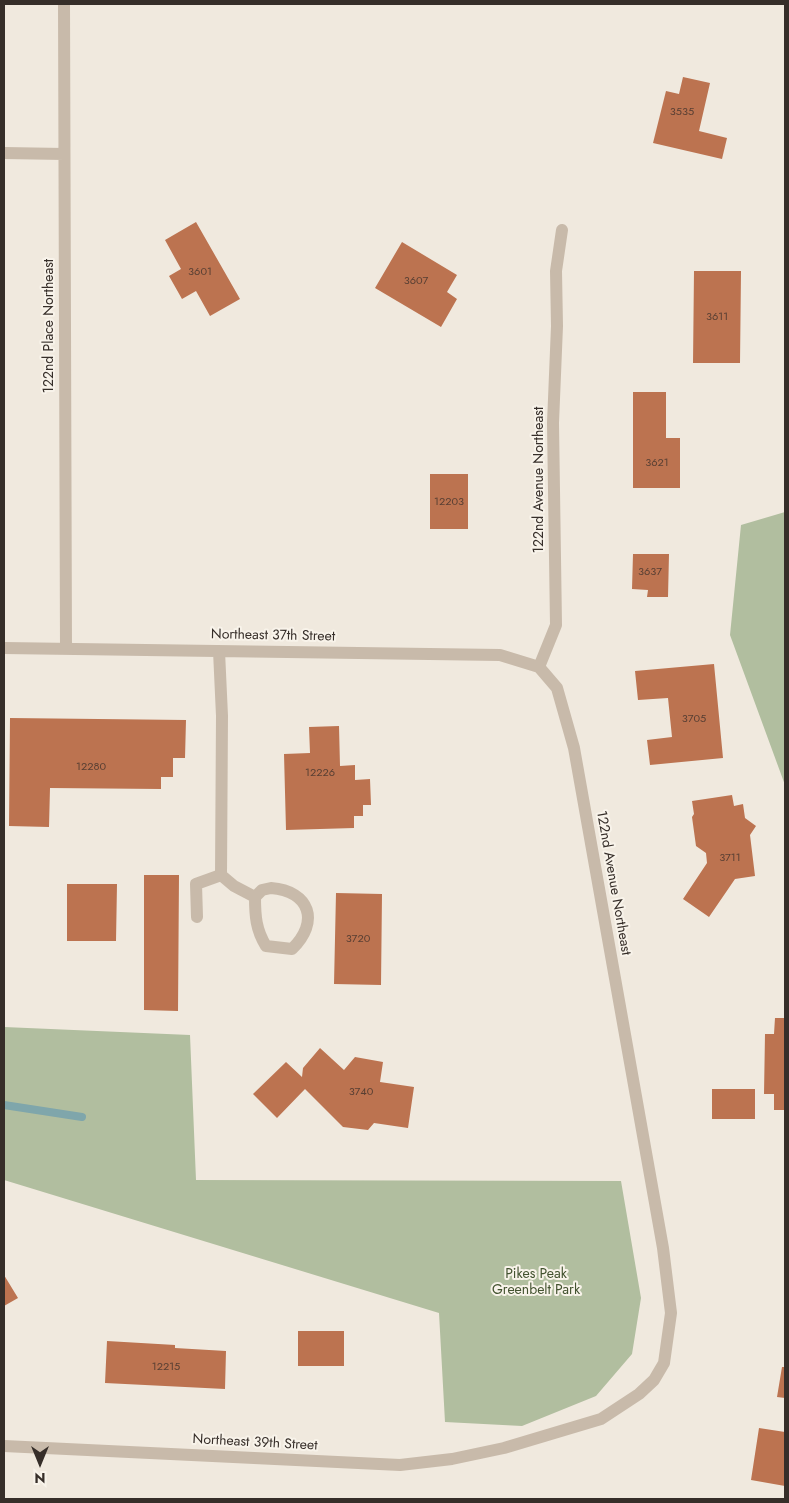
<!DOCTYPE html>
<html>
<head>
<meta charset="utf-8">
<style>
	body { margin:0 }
	#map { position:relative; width:789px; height:1503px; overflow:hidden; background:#f0e9de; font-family:Jost,sans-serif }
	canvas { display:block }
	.frame { position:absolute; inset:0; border:5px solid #362e29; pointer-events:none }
	.north { position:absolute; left:15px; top:1438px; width:50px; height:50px; -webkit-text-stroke:4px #f8f3ea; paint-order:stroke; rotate:180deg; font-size:14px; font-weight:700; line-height:20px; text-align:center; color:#362e29 }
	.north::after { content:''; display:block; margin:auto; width:18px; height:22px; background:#362e29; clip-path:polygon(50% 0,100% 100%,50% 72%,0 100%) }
</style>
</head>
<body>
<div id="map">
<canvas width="789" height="1503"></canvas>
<div class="frame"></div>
<div class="north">N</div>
</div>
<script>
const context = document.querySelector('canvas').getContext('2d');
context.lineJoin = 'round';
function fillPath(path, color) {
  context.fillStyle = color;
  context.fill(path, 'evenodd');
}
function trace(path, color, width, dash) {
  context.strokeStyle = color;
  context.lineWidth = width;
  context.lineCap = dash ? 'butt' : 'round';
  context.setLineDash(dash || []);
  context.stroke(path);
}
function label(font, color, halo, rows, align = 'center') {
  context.font = font + ' Jost,sans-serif';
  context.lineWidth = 4;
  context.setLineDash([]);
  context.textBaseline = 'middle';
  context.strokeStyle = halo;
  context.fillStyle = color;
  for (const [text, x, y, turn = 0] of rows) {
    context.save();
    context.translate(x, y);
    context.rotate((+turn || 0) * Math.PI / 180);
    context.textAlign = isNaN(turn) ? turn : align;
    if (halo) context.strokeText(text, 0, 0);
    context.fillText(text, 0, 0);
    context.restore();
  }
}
const green = new Path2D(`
	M785,512V785L730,635L741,525Z
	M4,1027L190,1035L196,1180L621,1181L641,1298L632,1354L596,1396L522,1426L445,1422L439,1313L4,1180Z`);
const stream = new Path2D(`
	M4,1105L82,1117`);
const building = new Path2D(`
	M683,77L710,83L699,131L727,138L722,159L653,143L666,91L679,94Z
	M196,222L240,299L210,316L196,291L182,299L169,276L181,269L165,240Z
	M402,242L457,275L447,292L457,299L441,327L375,288Z
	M694,271H741L740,363H693Z
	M633,392H666V438H680V488H633Z
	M430,474H468V529H430Z
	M633,554H669L668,597H647L648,590L632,589Z
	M714,664L723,758L650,765L647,740L672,737L668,698L638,700L635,671Z
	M10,718L186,720L185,758H173V777H161V789L50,788L49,827L9,826Z
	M339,726L340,766L355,765V780L370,779L371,805H363V816H354V828L286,830L284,754L310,753L309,727Z
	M732,795L734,806L743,804L745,818L756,826L750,835L755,876L735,879L709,917L683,899L707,863L706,853L696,846L692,817L694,814L692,801Z
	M144,875H179L178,1011L144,1010Z
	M67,884H117L116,941H67Z
	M336,893L382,894L381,985L334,984Z
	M775,1018H785V1110H774V1094H764L765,1034H774Z
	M320,1048L344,1070L355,1057L383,1062L380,1082L414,1087L408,1128L374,1123L368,1130L343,1127L305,1089L277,1118L253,1094L286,1062L302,1077L303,1068Z
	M712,1089H755V1119H712Z
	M4,1275L18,1298L4,1306Z
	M298,1331H344V1366H298Z
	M107,1341L175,1345V1348L226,1351L225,1389L105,1383Z
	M782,1367H785V1398L777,1397Z
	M759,1428L785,1432V1486L751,1480Z`);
const minor = new Path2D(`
	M64,4L66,649
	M4,153L64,154
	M4,648L500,655L539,667
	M219,651L222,716L221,875L234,886L255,897
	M539,667L556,625L553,423L557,326L556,271L562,230
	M271,888C310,891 320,922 292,949L266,946C256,930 255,916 255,897L262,890Z
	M197,917L196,884L221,875
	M4,1446L400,1465L452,1459L504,1448L601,1419L639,1394L654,1380L664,1363L671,1313L663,1248L574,748L557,688L539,667`);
const numberNames = [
	["3535",682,112],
	["3601",200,272],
	["3607",416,281],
	["3611",717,317],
	["3621",657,463],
	["12203",449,502],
	["3637",650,572],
	["3705",694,719],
	["12280",91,767],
	["12226",320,773],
	["3711",730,858],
	["3720",358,939],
	["3740",361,1092],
	["12215",166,1367]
];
const streetNames = [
	["122nd Place Northeast",50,326,-90],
	["122nd Avenue Northeast",540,480,-90],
	["Northeast 37th Street",273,636,1],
	["122nd Avenue Northeast",613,883,80],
	["Northeast 39th Street",255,1443,3]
];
const parkNames = [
	["Pikes Peak",536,1275],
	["Greenbelt Park",536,1291]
];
fillPath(green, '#b1be9f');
trace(stream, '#7fa6ab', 8);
fillPath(building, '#bc7350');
trace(minor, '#c8baaa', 12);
label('11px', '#583f33', null, numberNames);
label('14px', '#362e29', '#f8f3ea', streetNames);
label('14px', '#42522f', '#f8f3ea', parkNames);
</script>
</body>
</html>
